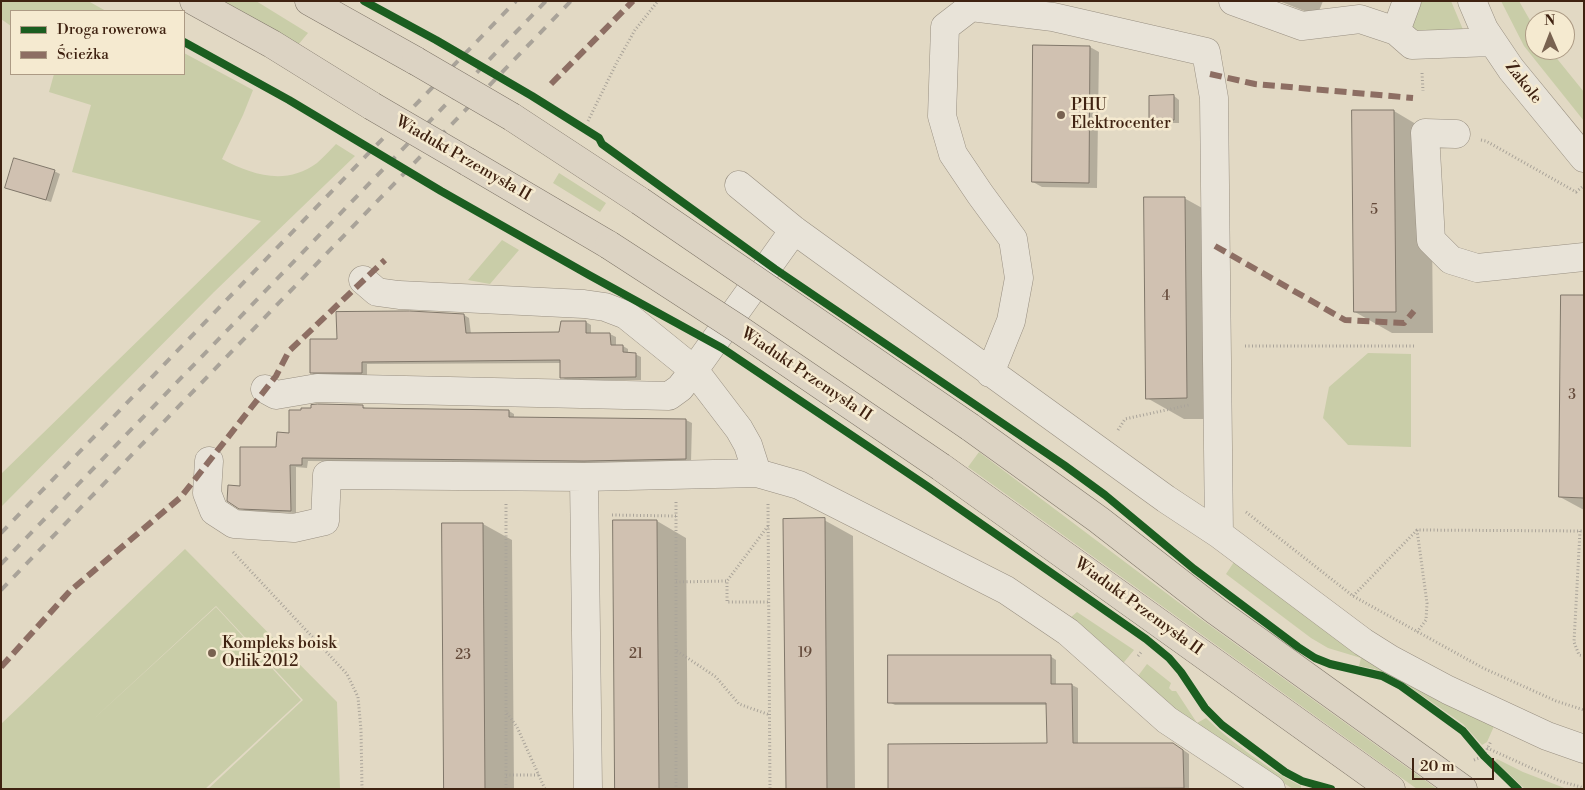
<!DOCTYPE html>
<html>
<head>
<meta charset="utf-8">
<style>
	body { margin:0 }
	#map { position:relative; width:1585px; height:790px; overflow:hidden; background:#e2d9c4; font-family:"Libre Bodoni",serif }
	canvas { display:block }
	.frame { position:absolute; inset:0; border:2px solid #3f2211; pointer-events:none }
	.legend { position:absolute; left:10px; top:10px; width:175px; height:65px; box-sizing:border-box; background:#f5ead0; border:1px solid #ac9a84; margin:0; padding:6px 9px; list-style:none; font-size:15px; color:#3f2211 }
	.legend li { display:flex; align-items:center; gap:10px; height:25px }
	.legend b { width:25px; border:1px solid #ac9a84 }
	.north { position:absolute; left:1525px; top:10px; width:50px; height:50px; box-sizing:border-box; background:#f5ead0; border:1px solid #ac9a84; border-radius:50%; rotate:359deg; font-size:14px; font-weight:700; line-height:20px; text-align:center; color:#3f2211 }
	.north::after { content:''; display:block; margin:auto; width:18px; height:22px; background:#786250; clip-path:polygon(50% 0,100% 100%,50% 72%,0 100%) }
	.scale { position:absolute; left:1412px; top:758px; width:82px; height:22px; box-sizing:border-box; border:2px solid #3f2211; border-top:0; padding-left:6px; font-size:15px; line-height:18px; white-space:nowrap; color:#3f2211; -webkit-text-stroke:4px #f5ead0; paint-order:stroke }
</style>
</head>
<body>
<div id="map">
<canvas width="1585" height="790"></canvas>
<div class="frame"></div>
<ul class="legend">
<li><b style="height:6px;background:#1b5e20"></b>Droga rowerowa</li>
<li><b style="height:6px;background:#8d6e63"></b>Ścieżka</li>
</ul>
<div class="north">N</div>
<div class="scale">20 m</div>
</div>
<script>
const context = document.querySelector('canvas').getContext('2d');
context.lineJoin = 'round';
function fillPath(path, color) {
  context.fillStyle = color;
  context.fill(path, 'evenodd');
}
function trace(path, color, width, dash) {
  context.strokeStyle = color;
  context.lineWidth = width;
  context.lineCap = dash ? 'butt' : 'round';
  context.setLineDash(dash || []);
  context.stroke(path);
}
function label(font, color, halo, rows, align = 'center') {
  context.font = font + ' "Libre Bodoni",serif';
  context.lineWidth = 5;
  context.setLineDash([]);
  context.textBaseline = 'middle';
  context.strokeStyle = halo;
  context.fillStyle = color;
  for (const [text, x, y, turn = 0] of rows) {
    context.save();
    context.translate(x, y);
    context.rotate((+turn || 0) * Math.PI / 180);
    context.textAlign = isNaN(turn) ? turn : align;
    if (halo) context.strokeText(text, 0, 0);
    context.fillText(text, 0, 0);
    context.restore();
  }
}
const green = new Path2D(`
	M1,1H88L106,11H11V26L1,19Z
	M220,1H256L308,33L298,45Z
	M1414,1H1451L1464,32L1411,33Z
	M1501,1H1519L1535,29V50H1550L1584,92V121L1524,46Z
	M184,53L253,90L243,115L222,159C252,175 286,186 317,163C324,157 330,150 336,144L355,156L214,292L1,507V474L261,221L72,172L91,105L49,92L54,74H184Z
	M559,173L606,203L600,212L553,183Z
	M502,240L519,250L490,284L468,280Z
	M1368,353L1411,354V447L1348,445L1323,418L1329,387Z
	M979,452L1198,617L1437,789H1417L968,467Z
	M185,549L337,702L340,789H208L303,700L216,606L88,724L216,607L301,700L205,789H1V724Z
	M1234,562L1495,724L1487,742L1482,745L1463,724L1410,687L1389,675L1374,669L1359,666L1361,658L1328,648L1311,638L1226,574Z
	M1077,612L1134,650L1120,667L1070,618Z
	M1147,664L1171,683L1169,688L1172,691H1176L1197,723L1206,718C1231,742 1271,771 1301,786V789H1293L1244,758L1135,680Z
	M1497,759L1523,772L1567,789H1525L1495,761Z`);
const shadow = new Path2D(`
	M1279,1H1323L1317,16Z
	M1034,47H1090L1099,52L1097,188L1042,187L1033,182Z
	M1174,96L1179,100V123H1156L1150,120Z
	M1394,111L1431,133L1433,333H1392L1355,312Z
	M54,171L60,174L51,202L12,190L7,187Z
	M1184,198L1222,219L1224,419H1184L1147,398Z
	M1584,297V510L1560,497Z
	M464,315L469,318L471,334L561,333L586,322L591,325V334H610L616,337V346H623L628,349V354H635L641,357V380H567L561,377V363L367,364V376H317L312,373L338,340Z
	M362,406L369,410L509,411L514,414V418L686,420L692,423L691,462L590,464L308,461L307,468L296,467V513L246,511L229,500L290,434Z
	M824,520L853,536L855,789H787Z
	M657,521L686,538L688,789H616L614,522Z
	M443,524H483L512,540L514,789H445Z
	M1050,656L1056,660V685H1072L1078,688V744L1179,747L1189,754V789H889L1048,745V705H895L889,702Z`);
const building = new Path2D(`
	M1033,45L1090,46L1089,183L1032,182Z
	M1174,95V120H1149V96Z
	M1352,110H1394L1396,312H1354Z
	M14,158L55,170L46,200L5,188Z
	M1144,197H1185L1187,398L1146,399Z
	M1561,295H1584V498L1559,497Z
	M410,311L464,314L466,333L559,332L561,321H586V333H610L611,345H623V352L636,353V377L560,378V360L362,362V373H310V339H337L336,312Z
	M318,404L363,405V408L509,410V417L686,419V459L584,461L302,458V465H290L291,511L239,509L227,501L228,485L240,486V447H276L277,432L289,433V410H301V408H311V405Z
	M825,518L827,789H786L783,519Z
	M613,520H657L659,789H615Z
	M442,523H483L485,789H444Z
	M888,655H1051V684H1072L1073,743H1173L1183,750L1184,788L888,789V744L1047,743L1046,703H888Z`);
const path = new Path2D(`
	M1422,73L1423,91
	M588,121L617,62L635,30L658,1
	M1481,140L1486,141L1576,192L1582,187
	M1245,346H1414
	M1118,430L1125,419L1189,405
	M676,502V789
	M506,504V789
	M768,504L770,789
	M1246,512L1353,596L1483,668L1556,701L1584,710
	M612,515L676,516
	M768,526L727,581V602H769
	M1417,530L1427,603L1426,620L1417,632
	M1580,531L1574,642L1579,655L1584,656
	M233,552L347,674L358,697L361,730L362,789
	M676,582L727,581
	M1353,596L1417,530L1584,531
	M677,651L716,677L739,704L770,715
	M1138,656L1142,651
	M507,713L517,727L545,789
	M1487,748L1560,781L1584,788
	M1474,760L1484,756L1491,741
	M506,775H539`);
const minor = new Path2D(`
	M1233,1L1302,26L1360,19L1396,31
	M1407,1L1396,31L1412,45L1492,42
	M1472,1L1484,29L1511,69L1584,158
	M1456,134L1425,133L1431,240L1451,260L1477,268L1584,257
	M739,185L794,230L1166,499L1219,534L1363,642L1390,659L1448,690L1547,736L1584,749
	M363,280L377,292L399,295L584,304L605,307L626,315L694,370L739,429L748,445L757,473L799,485L1006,590L1068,632L1167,720L1271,789
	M990,373L1011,321L1019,278L1013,239L980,194L953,154L942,116L945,27L971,7L1053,17L1206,52L1214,98L1219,534
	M265,389L276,395L317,388L669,396L680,388L694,370L794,230
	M209,461L207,493L214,511L234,524L294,528L325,521L327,475L584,477L757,473
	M584,477L588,789`);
const major = new Path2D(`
	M194,1L272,44L372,106
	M309,1L416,61
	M512,117L640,201
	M468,162L609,245
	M970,427L1099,520L1216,611L1463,789
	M941,467L1391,789`);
const rail = new Path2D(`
	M1,533L516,1
	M1,564L546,1
	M1,590L571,1`);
const majorBridge = new Path2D(`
	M416,61L512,117
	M372,106L468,162
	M640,201L970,427
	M609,245L740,330L941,467`);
const quiet = new Path2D(`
	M1210,74L1255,84L1413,98
	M551,84L633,1
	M1215,246L1345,320L1404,323L1414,311
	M1,667L70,591L181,497L276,376L289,351L385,260`);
const cycleway = new Path2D(`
	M364,1L436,40L532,96L599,138L602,144L775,269L1064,465L1105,495L1194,569L1298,647L1315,658L1330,664L1382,676L1401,686L1463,731L1484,756L1518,789
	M184,42L289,100L441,191L589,275L722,348L927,486L1146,639L1169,658L1181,672L1205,708L1222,725L1285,772L1302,781L1331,789`);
const markers = [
	[1061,115,5,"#786250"],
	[212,653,5,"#786250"]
];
const numberNames = [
	["5",1374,211],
	["4",1166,297],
	["3",1572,396],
	["19",805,654],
	["21",636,655],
	["23",463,656]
];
const streetNames = [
	["Zakole",1523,83,52],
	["Wiadukt Przemysła II",463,159,30],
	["Wiadukt Przemysła II",806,375,34],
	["Wiadukt Przemysła II",1138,607,36]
];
const poiNames = [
	["PHU",1071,106],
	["Elektrocenter",1071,124],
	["Kompleks boisk",222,644],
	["Orlik 2012",222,662]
];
fillPath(green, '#c9cda8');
fillPath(shadow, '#0003');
fillPath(building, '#d0c1b1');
trace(building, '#80776a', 1);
trace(minor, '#988f81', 29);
trace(major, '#80776a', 29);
trace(path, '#a9a399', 3, [1, 2.5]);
trace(minor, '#e8e3d8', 28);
trace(major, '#dcd3c3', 28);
trace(rail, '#a9a399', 4, [9, 9]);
trace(majorBridge, '#80776a', 29, []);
trace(majorBridge, '#dcd3c3', 28);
trace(quiet, '#8d6e63', 6, [12, 6]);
trace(cycleway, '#1b5e20', 8);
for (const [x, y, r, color] of markers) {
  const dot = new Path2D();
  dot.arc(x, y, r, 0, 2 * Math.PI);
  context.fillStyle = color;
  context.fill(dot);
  trace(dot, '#f5ead0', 2);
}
label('14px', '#644a3a', null, numberNames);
label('16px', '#3f2211', '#f5ead0', streetNames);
label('16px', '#3f2211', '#f5ead0', poiNames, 'left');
</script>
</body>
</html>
